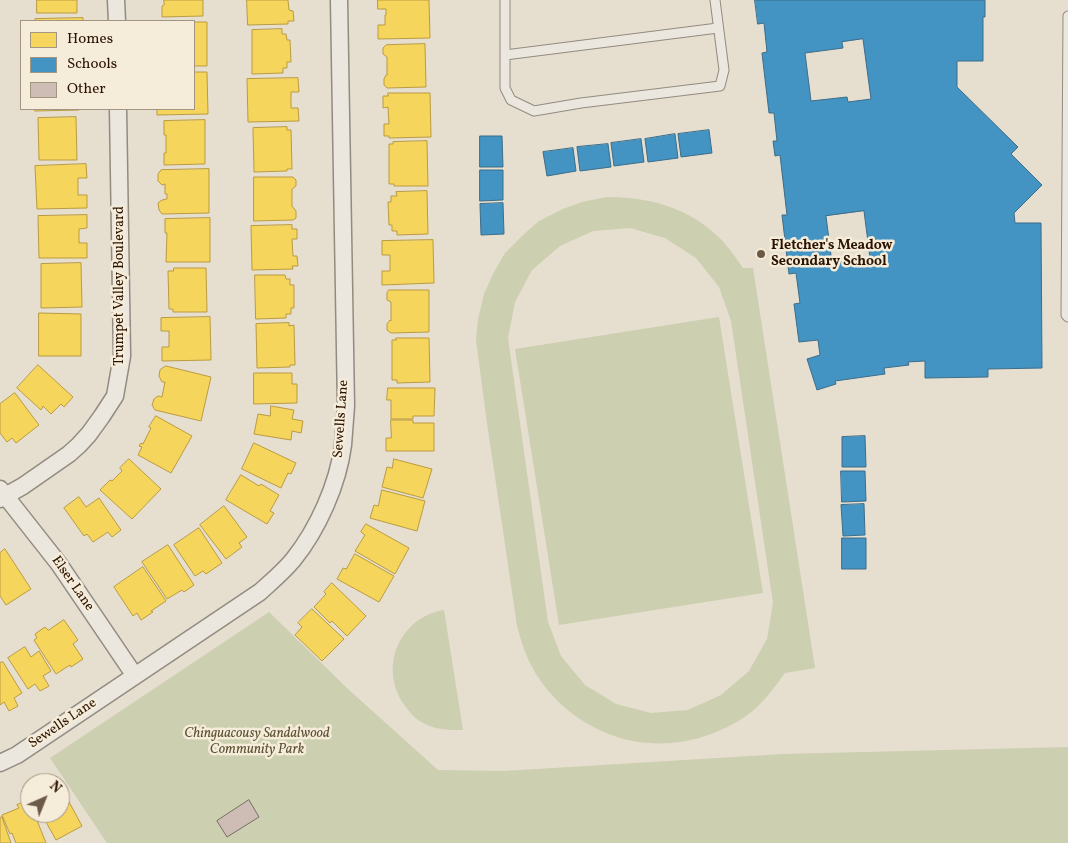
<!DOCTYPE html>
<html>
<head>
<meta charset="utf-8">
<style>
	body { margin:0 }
	#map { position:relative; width:1068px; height:843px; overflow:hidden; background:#e6decf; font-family:Vollkorn,serif }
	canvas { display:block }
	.legend { position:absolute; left:20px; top:20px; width:175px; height:90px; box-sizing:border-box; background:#f5ecd9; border:1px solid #a49583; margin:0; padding:6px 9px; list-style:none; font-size:15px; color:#2b1301 }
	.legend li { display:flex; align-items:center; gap:10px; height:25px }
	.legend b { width:25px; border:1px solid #a49583 }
	.north { position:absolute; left:20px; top:773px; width:50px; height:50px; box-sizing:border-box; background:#f5ecd9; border:1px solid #a49583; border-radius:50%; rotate:44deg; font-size:14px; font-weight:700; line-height:20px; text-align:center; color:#2b1301 }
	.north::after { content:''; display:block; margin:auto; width:18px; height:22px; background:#6c5a49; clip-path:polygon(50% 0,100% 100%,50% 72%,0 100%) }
</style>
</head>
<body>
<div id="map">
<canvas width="1068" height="843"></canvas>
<ul class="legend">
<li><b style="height:14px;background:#f6d55c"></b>Homes</li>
<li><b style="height:14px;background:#4393c3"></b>Schools</li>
<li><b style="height:14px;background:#cdbdb4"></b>Other</li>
</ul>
<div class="north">N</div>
</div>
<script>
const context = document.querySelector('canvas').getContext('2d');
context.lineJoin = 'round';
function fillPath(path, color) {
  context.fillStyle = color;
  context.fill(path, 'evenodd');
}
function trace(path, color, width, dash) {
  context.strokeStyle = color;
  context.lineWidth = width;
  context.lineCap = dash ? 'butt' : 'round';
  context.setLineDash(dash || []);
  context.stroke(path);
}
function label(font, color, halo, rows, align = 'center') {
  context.font = font + ' Vollkorn,serif';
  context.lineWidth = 5;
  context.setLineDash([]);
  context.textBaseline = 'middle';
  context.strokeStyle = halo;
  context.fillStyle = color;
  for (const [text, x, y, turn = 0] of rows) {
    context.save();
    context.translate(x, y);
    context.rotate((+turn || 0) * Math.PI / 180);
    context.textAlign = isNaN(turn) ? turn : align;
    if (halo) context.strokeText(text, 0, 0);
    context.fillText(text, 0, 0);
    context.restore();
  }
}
const green = new Path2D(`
	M607,197C646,197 683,206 713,232C725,242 734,255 743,268H753L815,668L785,673C776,685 767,698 756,708C741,722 719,732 699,738C689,740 679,743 669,743C613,748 556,714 531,665C524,652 521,639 517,626L486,416L476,340L478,319L484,294L493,274L505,253L523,235L539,221L563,209L582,202ZM630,228L665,238L696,258L719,287L731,321L773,603L767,639L749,671L721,695L688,710L651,713L616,704L585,685L561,656L548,622L508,338L515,302L532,270L560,246L593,231Z
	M719,317L763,593L559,625L515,349Z
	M444,610L463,730C450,730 437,730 425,724C416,720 408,711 403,703C379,666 400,617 444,610Z
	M269,612L348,689L438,770L504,771L783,754L1068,747V843H107L50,758Z`);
const homes = new Path2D(`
	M37,0H77V13H37Z
	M164,0H203V16L162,17V6L164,5Z
	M247,0H288L289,10L293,11L294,21H288V24L248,25Z
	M378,0H429L430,38L378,39V25H385V15H386V9H378Z
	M83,18V21H35V19Z
	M194,22H207V66H194Z
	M282,29V34H286L287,40H290L291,62H287V68H283V73L252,74V30Z
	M425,44L426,87L387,88L384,85V79L386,75H387V57L383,54V48L386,45Z
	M194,72H207L208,114L157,115V109H194Z
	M298,78L299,92H291V108H298L299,121L248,122L247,79Z
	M388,93H430L431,137L389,138V136H384V124H389L388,107L383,108V96H388Z
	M35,109H79V110L35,111Z
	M76,117L77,160H39L38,118Z
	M205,120V164L164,165V153H166V135H164V121Z
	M287,127V130H291L292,169H287V171L254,172L253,128Z
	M427,141L428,186H394V184H389V144H393V142Z
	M86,164L87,178H78V195H87V208L37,209L35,166Z
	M209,169V213L162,214L159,210L158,203L162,200L167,199V194H165V184L162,185L158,181V174L161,170Z
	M254,177H293L296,180V186L292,189V206L296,211V218L293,220L254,221Z
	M427,191L428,234L397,235V231H392V225H389L388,202H391V196H397L396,192Z
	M87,215V228L79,229V243H87V258H39L38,216Z
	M210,218V262H166L167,233H165V219Z
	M292,225V229H297V239H292L293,256H297L298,266H292L293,269L252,270L251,226Z
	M433,240L434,283L382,285V271H390V255H382V241Z
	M81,263L82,307L41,308V264Z
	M174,268H206L207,312H173V309H169L168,271H173Z
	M255,275H285L286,279H290V285H294V308H291V314H286V318L256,319Z
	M389,290H429V332L391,333L387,330V324L390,320L391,321V302L387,300V293Z
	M39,313L81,314V356H39Z
	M210,317L211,360L162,361V347H169V331H161V318Z
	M289,323V326L294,325L295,365H290V367L257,368L256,324Z
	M396,338H429L430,382L397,383V380H392V340H396Z
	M38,365L73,397L64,407L61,404L51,414L43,406L41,410L17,388Z
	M166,366L211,377L201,421L155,410L152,405L154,399L158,396L162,397L165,382H162L159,376L160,370Z
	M254,373H292V384H297V403L254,404Z
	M388,388H435L434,416H413V419H391V400H387Z
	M15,393L39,425L16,443L12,438L7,442L0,433V404Z
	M271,406L294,410L292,419L303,421L301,433L292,431L291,440L254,434L258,414L270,416Z
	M156,416L192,436L171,473L138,455L142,447L139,446L141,443L143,444L151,428L149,427Z
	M391,420H413V423H434V451H386V438H391Z
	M254,443L296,463L291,474L288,473L281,488L242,469Z
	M129,459L161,489L132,519L100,490L110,480L112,481L122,471L120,468Z
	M394,459L432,469L423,498L382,487L387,467L392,468Z
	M241,475L259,486L261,484L279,495L270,511L274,513L267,524L226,500Z
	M382,490L425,501L417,531L370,518L374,505L378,506Z
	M79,497L86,507L99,498L121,530L112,537L108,532L93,542L87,534L84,536L64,508Z
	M224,506L247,537L239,543L242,547L226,559L200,525Z
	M366,524L409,548L395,574L355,551L365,535L361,532Z
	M199,528L222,563L206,574L203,571L195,576L174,545Z
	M168,545L194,585L184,592L182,590L167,599L142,562Z
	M5,549L31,589L6,605L0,596V553Z
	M355,554L394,576L379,602L337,579L343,568L346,569Z
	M143,567L166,601L151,611L153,612L141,620L137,613L133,616L114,587Z
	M332,583L366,616L347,636L332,621L330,623L314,607L326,594L324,592Z
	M312,609L344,639L322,661L295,635L302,627L298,623Z
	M64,620L78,640L73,644L83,659L71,667L70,665L56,674L34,640L37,638L35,634L45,627L48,630Z
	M25,647L31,657L39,651L51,671L43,676L49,686L40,691L35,684L28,689L8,658Z
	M3,662L22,693L14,698L18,706L9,711L4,702L0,705V663Z
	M60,785L82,826L56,840L41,813H60Z
	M29,800L30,803V813H34L46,843H16L12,833L10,834L2,815L19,808L17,805Z
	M2,817L11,843H0V818Z`);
const schools = new Path2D(`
	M755,0H985V17H983V61H957V87L1018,147L1011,154L1042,185L1014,213L1015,223H1041L1042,368L988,369V377L925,378V361L908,362L909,365L884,368L885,374L835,381L836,384L817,390L807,359L820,355L818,340L799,342L794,304L800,303L796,273L789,274L782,215H787L780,155L775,156L773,141H777L774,113H769L762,53L767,52L764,23L758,24ZM863,39L871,99L848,102L847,97L811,101L805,53L843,48L842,42ZM864,211L870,258L832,263L826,216Z
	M709,130L712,153L681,157L678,134Z
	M675,134L678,158L648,162L645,139Z
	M480,136H502L503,167H480Z
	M641,139L644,162L614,166L611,143Z
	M608,144L611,167L580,171L577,147Z
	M573,148L576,171L547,176L543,152Z
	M480,170H503V200L480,201Z
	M503,203L504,234L481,235L480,204Z
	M865,436L866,467H842V437Z
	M841,471H865L866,501L842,502Z
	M864,504L865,535L843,536L841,505Z
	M842,538H866V569H842Z`);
const building = new Path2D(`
	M249,800L259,817L227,837L217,821Z`);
const service = new Path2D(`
	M505,0V88L511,100L534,111L581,103L720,86L724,70L715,0
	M1068,16L1066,315L1068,317
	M505,55L718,28`);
const minor = new Path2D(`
	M116,0L117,21
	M0,489L59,564L135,676
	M0,499L23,486L69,454L79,445L89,434L102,416L115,396L122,356L118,109
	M0,763L17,755L260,592C271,582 283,572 293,560C318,529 338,484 343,445C344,432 345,419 346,406L339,0`);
const markers = [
	[761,254,5,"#6c5a49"]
];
const poiNames = [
	["Fletcher's Meadow",771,246],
	["Secondary School",771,262]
];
const streetNames = [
	["Trumpet Valley Boulevard",120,286,-90],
	["Sewells Lane",342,419,-86],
	["Elser Lane",72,584,55],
	["Sewells Lane",63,724,-34]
];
const parkNames = [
	["Chinguacousy Sandalwood",257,734],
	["Community Park",257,750]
];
fillPath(green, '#cccfb0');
fillPath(homes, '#f6d55c');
trace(homes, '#b99b41', 1);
fillPath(schools, '#4393c3');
trace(schools, '#3c6d89', 1);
fillPath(building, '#cdbdb4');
trace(building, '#776f65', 1);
trace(service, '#928b80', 11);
trace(minor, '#928b80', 19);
trace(service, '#ebe7df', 9);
trace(minor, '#ebe7df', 16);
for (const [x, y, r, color] of markers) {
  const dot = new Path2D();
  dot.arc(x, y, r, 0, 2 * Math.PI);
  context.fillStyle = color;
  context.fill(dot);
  trace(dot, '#f5ecd9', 2);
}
label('bold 14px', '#2b1301', '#f5ecd9', poiNames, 'left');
label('14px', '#2b1301', '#f5ecd9', streetNames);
label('italic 14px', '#5c5135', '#f5ecd9', parkNames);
</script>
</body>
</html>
